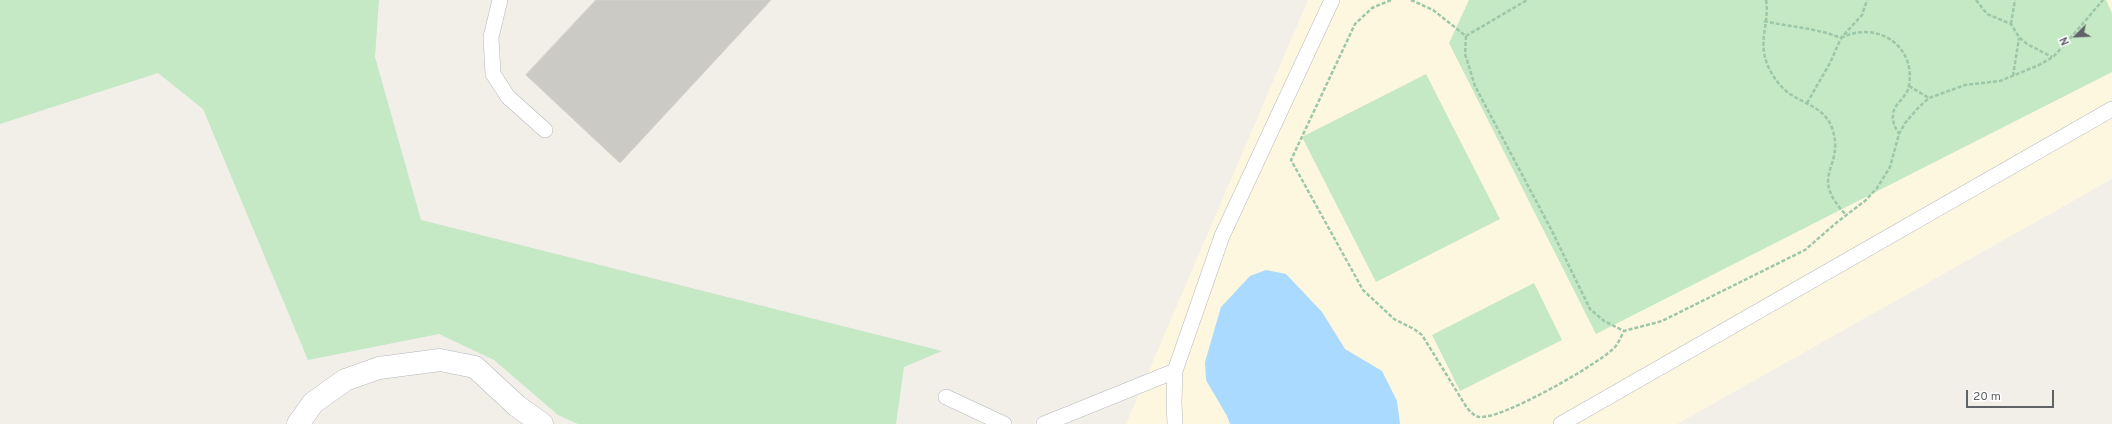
<!DOCTYPE html>
<html>
<head>
<meta charset="utf-8">
<style>
	body { margin:0 }
	#map { position:relative; width:2112px; height:424px; overflow:hidden; background:#f1efe8; font-family:Overpass,sans-serif }
	canvas { display:block }
	.north { position:absolute; left:2056px; top:16px; width:40px; height:40px; -webkit-text-stroke:3px #fff; paint-order:stroke; rotate:246deg; font-size:11px; font-weight:700; line-height:16px; text-align:center; color:#5f6368 }
	.north::after { content:''; display:block; margin:auto; width:14px; height:18px; background:#5f6368; clip-path:polygon(50% 0,100% 100%,50% 72%,0 100%) }
	.scale { position:absolute; left:1966px; top:390px; width:88px; height:18px; box-sizing:border-box; border:2px solid #5f6368; border-top:0; padding-left:5px; font-size:12px; line-height:14px; white-space:nowrap; color:#5f6368; -webkit-text-stroke:3px #fff; paint-order:stroke }
</style>
</head>
<body>
<div id="map">
<canvas width="2112" height="424"></canvas>
<div class="north">N</div>
<div class="scale">20 m</div>
</div>
<script>
const context = document.querySelector('canvas').getContext('2d');
context.lineJoin = 'round';
function fillPath(path, color) {
  context.fillStyle = color;
  context.fill(path, 'evenodd');
}
function trace(path, color, width, dash) {
  context.strokeStyle = color;
  context.lineWidth = width;
  context.lineCap = dash ? 'butt' : 'round';
  context.setLineDash(dash || []);
  context.stroke(path);
}
const commercial = new Path2D(`
	M1308,0H2112V179L1677,424H1126Z`);
const green = new Path2D(`
	M0,0H379L375,57L421,220L942,351L904,367L896,424H578L558,415L494,360L439,334L308,360L203,109L158,73L0,124Z
	M1469,0H2106L2112,13V72L1596,334L1449,43Z
	M1426,74L1500,219L1376,282L1302,137Z
	M1534,283L1562,340L1460,391L1432,335Z`);
const water = new Path2D(`
	M1266,270L1286,274L1322,312L1345,349L1382,371L1397,401L1400,424H1230L1227,416L1206,380L1205,362L1221,307L1250,276Z`);
const building = new Path2D(`
	M596,0H771L620,163L526,75Z`);
const path = new Path2D(`
	M1391,0L1372,8L1355,24L1291,160L1363,290L1394,319L1414,329L1422,335L1467,408C1471,412 1474,416 1479,417C1501,420 1595,366 1613,349C1618,345 1621,336 1624,331
	M1411,0L1433,10L1466,36
	M1766,0C1770,23 1757,41 1768,66C1773,77 1781,88 1790,94C1807,105 1827,109 1833,131C1844,169 1808,174 1846,215
	M1976,0L1987,14L2011,24L2019,37L2027,44L2052,57
	M1764,21C1790,27 1817,28 1841,38
	M2011,24L2015,0
	M1466,36L1465,54L1475,86L1552,231L1590,309L1604,321L1624,331L1662,321L1805,250L1836,223L1866,200L1877,188L1890,167L1899,134L1905,123L1918,108L1929,98L1965,85L2000,81L2039,65L2053,57L2066,43L2103,0
	M1466,36L1527,0
	M1841,38C1876,20 1916,45 1909,85C1908,97 1894,103 1893,114C1892,122 1895,127 1899,134
	M2013,76L2019,38
	M1909,86L1929,98
	M1807,103L1830,63L1841,38L1862,15L1867,0`);
const service = new Path2D(`
	M500,0L491,37L493,74L508,97L545,130
	M946,397L1004,424
	M1044,424L1175,371
	M1175,424L1174,402L1175,371L1222,236L1332,0
	M1561,424L2112,109`);
const minor = new Path2D(`
	M298,424L313,403L345,380L379,368L440,360L475,367L517,406L542,424`);
fillPath(commercial, '#fef7e0');
fillPath(green, '#c5e8c5');
fillPath(water, '#aadaff');
fillPath(building, '#cccac5');
trace(building, '#d6d1c6', 1);
trace(service, '#b5b8bc', 16);
trace(minor, '#b5b8bc', 23);
trace(path, '#9cc7a9', 2.5, [4, 2]);
trace(service, '#fff', 15);
trace(minor, '#fff', 22);
</script>
</body>
</html>
